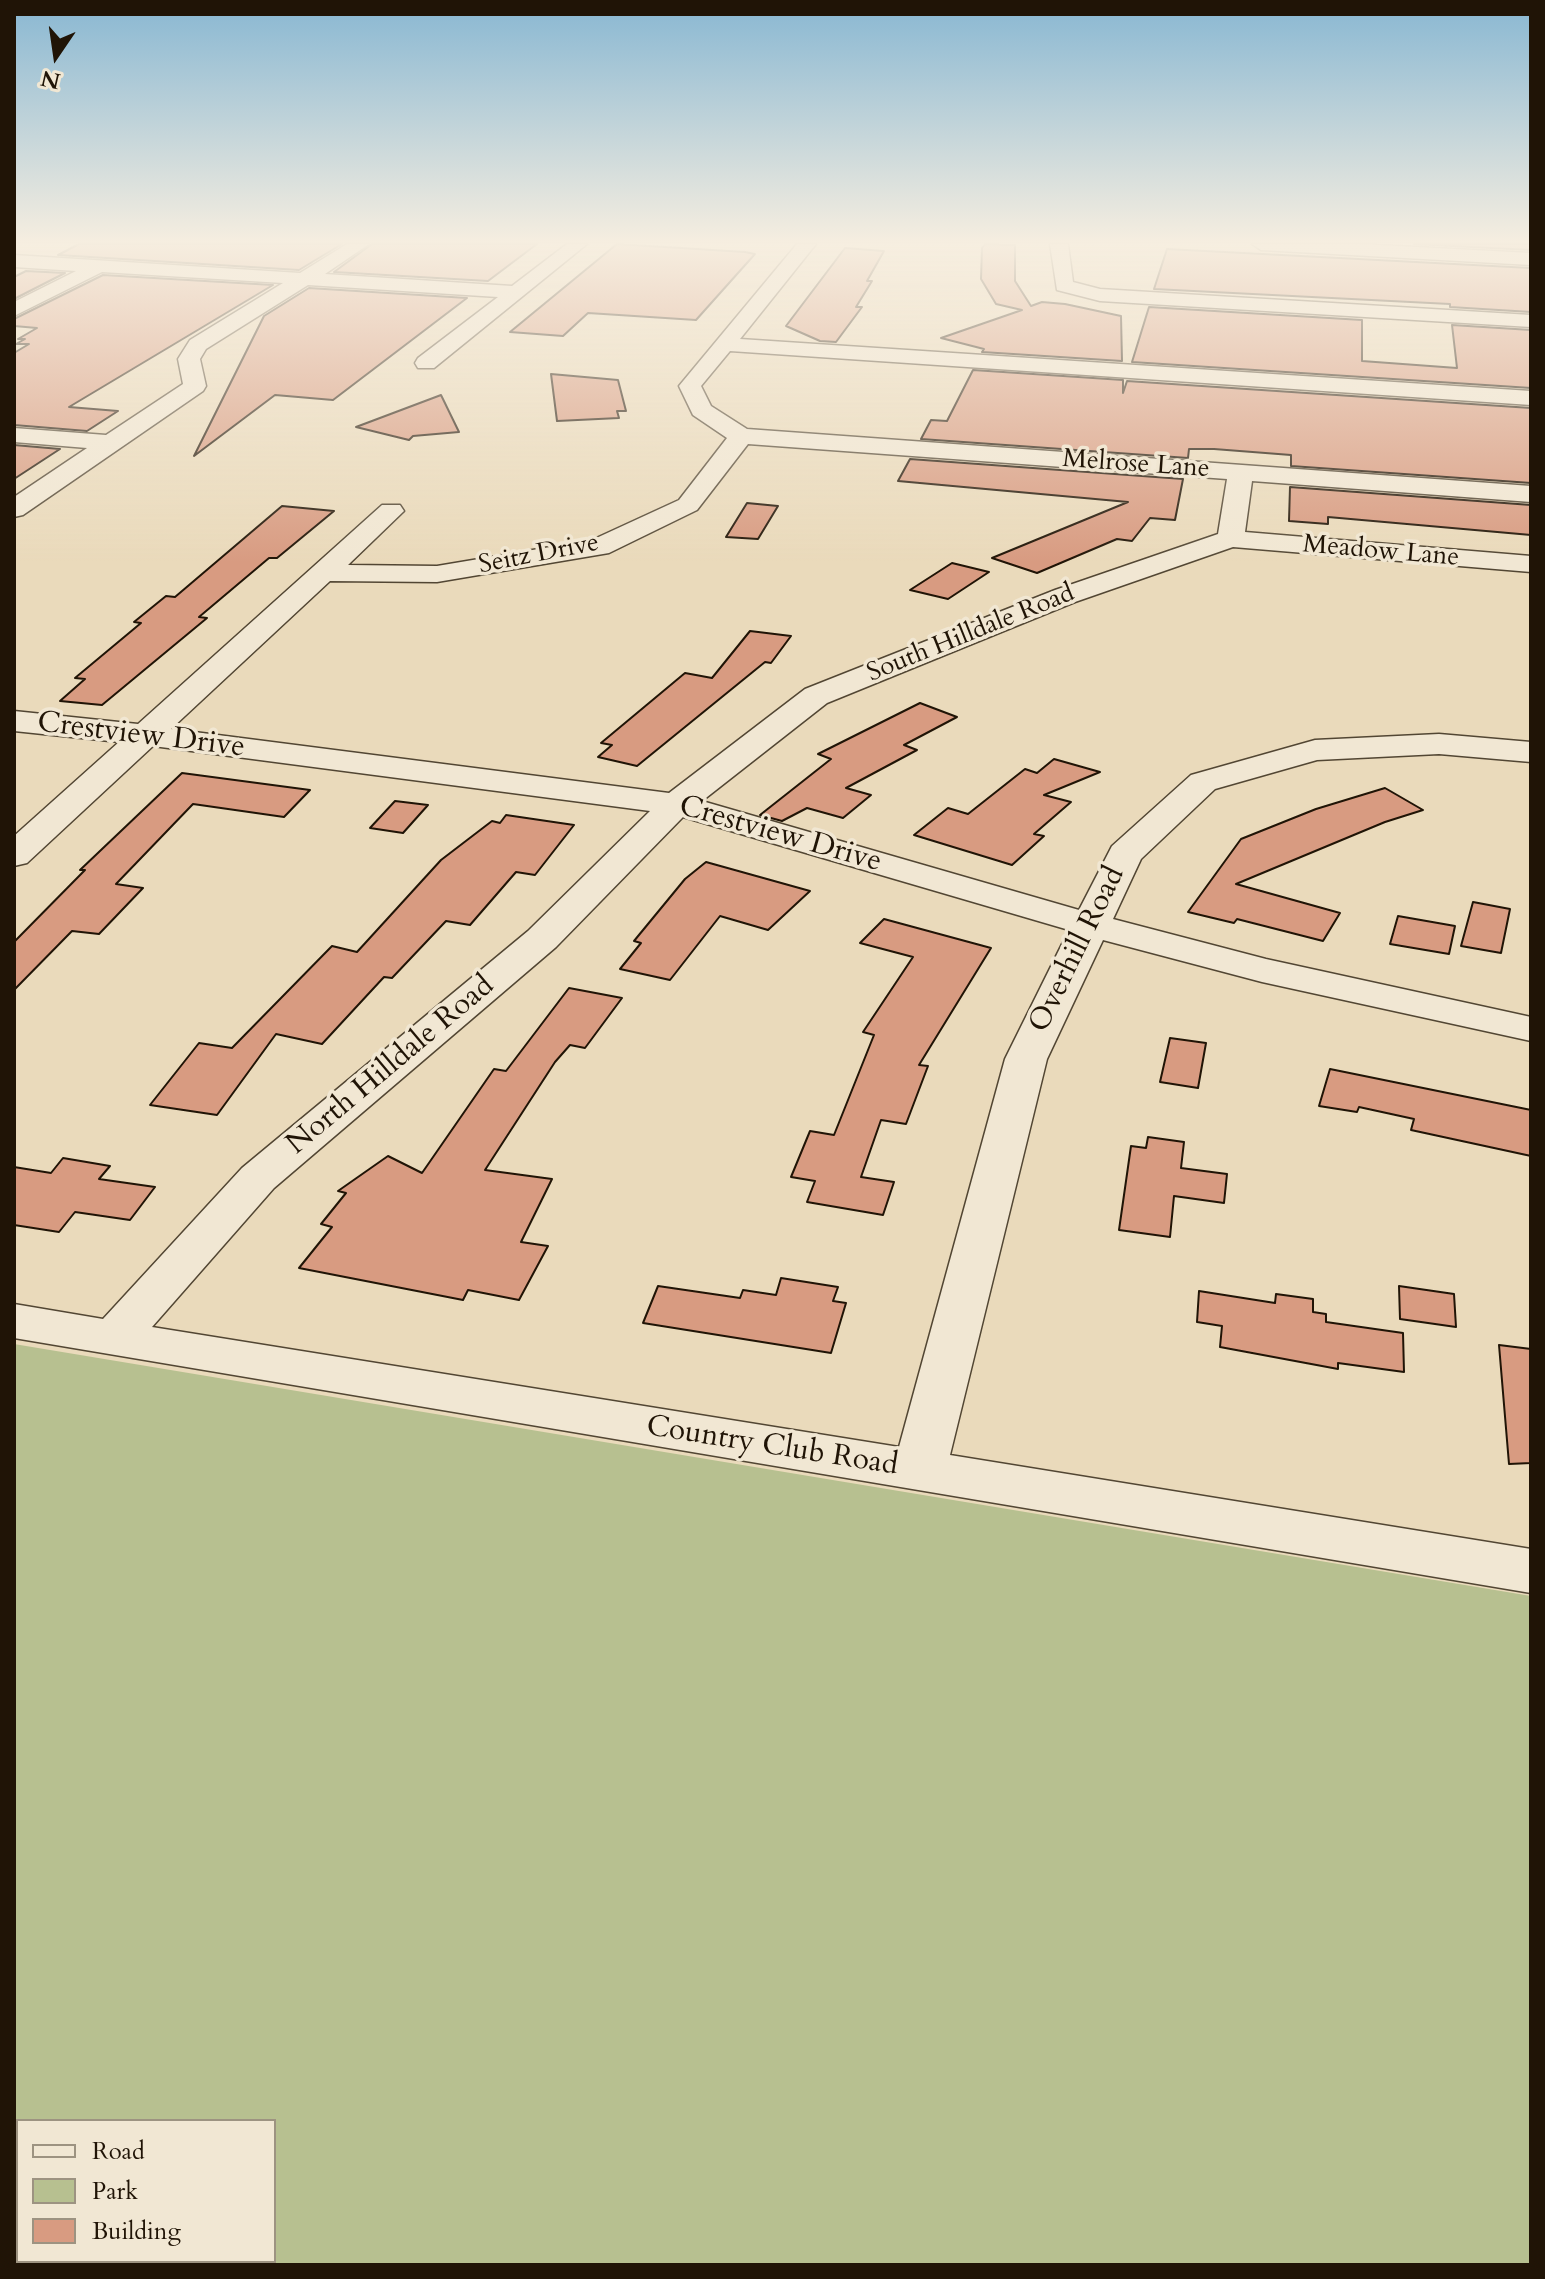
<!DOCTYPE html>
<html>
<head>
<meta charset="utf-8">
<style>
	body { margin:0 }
	#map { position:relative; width:1545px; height:2279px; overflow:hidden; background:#eadabb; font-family:Cardo,serif }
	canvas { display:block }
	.frame { position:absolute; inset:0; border:16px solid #201406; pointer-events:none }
	.legend { position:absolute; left:16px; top:2119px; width:260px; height:144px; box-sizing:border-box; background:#f1e7d3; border:2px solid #9d9381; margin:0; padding:10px 14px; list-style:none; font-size:24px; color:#201406 }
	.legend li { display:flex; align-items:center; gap:16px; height:40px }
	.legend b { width:40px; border:2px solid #9d9381 }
	.north { position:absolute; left:16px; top:16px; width:80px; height:80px; -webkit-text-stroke:6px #f1e7d3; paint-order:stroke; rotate:193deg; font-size:22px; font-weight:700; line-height:32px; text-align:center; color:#201406 }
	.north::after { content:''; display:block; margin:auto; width:28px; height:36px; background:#201406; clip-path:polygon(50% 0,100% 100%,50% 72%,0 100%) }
</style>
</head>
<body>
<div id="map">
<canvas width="1545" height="2279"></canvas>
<div class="frame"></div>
<ul class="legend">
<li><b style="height:10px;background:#f1e7d3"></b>Road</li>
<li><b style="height:22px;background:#b7c090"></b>Park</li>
<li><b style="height:22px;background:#d89b81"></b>Building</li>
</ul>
<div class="north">N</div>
</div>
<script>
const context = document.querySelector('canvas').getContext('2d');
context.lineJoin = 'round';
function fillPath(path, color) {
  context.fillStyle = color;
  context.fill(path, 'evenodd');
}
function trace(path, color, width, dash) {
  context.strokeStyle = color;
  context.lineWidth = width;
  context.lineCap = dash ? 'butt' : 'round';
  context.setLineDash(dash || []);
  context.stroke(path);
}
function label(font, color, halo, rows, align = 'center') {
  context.font = font + ' Cardo,serif';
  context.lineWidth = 7;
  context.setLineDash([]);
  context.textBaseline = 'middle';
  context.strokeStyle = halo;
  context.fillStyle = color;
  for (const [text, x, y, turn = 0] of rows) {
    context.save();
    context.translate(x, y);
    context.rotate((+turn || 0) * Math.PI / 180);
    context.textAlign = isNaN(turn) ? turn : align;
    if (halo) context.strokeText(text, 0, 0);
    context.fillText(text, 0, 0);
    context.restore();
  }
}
const green = new Path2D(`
	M14,1344L1531,1596V2265H14ZM18,2121H274V2261H18Z`);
const building = new Path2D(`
	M79,244H342L299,270L58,255Z
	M372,244H537L488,281L334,272Z
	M617,244L745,252L755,254L696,320L588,313L563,336L510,332Z
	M985,244L1015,245V281L1031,306L1042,302L1065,304L1121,316L1122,361L982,352L984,349L941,338L1022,310L996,304L981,279L982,248Z
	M1414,244H1531V250Z
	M845,248L884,251L867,281H872L856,307H862L836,342L820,341L786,326Z
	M1167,249L1531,268V312L1450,307V304L1154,289Z
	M26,271L65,273L14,299V277Z
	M103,275L273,285L69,407L118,411L87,431L14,425V353L29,344H16L25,339H18L37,328L14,326V319Z
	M309,288L467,298L333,400L275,395L194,456L264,316Z
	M1149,307L1362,320V361L1457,368L1452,325L1531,330V388L1132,362Z
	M973,370L1123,380V393L1127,381L1531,408V483L1291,466V455L1214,449H1189L1188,458L921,439L931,420L947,421Z
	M551,374L618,380L626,411H617L619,418L557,421Z
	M441,395L459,432L413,436L409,440L356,427Z
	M14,445L60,449L14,479Z
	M910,459L1183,479L1175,520L1150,518L1132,541L1117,539L1037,573L992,558L1128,502L898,481Z
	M1290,487L1531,505V535L1328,517V524L1289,521Z
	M747,503L778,506L758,539L726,537Z
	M282,506L334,511L277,558H269L199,617L207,618L102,705L60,701L85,679L75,678L141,623L134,622L166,596L175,597Z
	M952,563L989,572L948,599L910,590Z
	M750,631L791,636L771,663L765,662L637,766L598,757L612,745L601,743L685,673L712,678Z
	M920,703L957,717L904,745L917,750L846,788L871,795L843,818L807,808L782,821L760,815L831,759L818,754Z
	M1054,759L1100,772L1044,795L1071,802L1034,834L1044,836L1012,865L914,835L948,808L968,814L1025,769L1037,773Z
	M182,773L310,790L284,817L193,804L116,884L143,888L99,934L72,931L14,990V942L85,870H80Z
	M1385,788L1423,810L1385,822L1236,884L1340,913L1323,941L1237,919L1234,923L1188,912L1241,839L1316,809Z
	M395,801L428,805L403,833L370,828Z
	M506,815L574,825L535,875L516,872L470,925L446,921L392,978L384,977L322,1044L276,1034L217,1115L150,1105L199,1043L232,1048L332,946L357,952L441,860L492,821L500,823Z
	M706,862L810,891L768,930L720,916L670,980L620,969L641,943L634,941L685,879Z
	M1473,902L1510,909L1501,953L1461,946Z
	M1398,916L1455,926L1449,954L1390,944Z
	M884,919L991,948L919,1065L928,1066L906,1124L881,1120L861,1177L894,1182L883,1215L807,1202L815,1181L791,1177L810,1131L834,1135L874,1035L863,1032L913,957L860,943Z
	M569,988L622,998L585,1048L570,1045L555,1062L485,1170L552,1179L521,1242L548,1246L519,1300L468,1290L463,1300L299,1268L332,1227L321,1224L346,1193L338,1191L388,1156L422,1173L494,1069L506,1071Z
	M1170,1038L1206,1043L1198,1088L1160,1082Z
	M1330,1069L1531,1110V1156L1411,1130L1414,1119L1359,1107L1357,1112L1319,1106Z
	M1148,1137L1184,1142L1181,1168L1227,1174L1224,1203L1174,1196L1170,1237L1119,1230L1131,1146L1146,1148Z
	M63,1158L110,1166L99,1179L155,1187L130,1220L75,1212L59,1232L14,1225V1167L51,1173Z
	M781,1278L838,1287L833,1301L846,1303L831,1353L643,1323L658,1286L740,1298L743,1290L776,1295Z
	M1399,1286L1454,1294L1456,1327L1400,1319Z
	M1199,1291L1275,1303L1276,1294L1313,1299V1312L1326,1314V1322L1403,1333L1404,1372L1338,1363V1369L1220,1347L1222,1326L1197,1322Z
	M1499,1345L1531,1349V1463L1509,1464Z`);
const minor = new Path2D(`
	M347,244H369L325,274L512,286L567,244H587L434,368H418L415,363L418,358L498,297L308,285L206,349L200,359L206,386L203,391L23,515L14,517V497L87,448L14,442V428L106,435L183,384L178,359L190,340L283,283L102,272L14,316V302L76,271L14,267V255L300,273Z
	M797,244H816L740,339L1531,391V405L730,351L701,386L711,406L747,429L1531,486V502L1252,481L1245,532L1531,556V572L1233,547L1075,602L827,703L702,801L1079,910L1112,846L1191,775L1315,740L1439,734L1531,742V762L1439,754L1317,760L1215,789L1141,859L1113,919L1266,959L1531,1017V1041L1262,982L1103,940L1047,1059L950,1455L1531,1549V1593L14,1338V1304L103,1319L242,1168L528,931L650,811L153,746L27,863L14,866V836L119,742L14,731V711L138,724L382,505H400L404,511L348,565L437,566L592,540L679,500L727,438L693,415L679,386ZM748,444L1227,479L1218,534L1055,590L805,689L669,793L171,729L330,581L437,582L609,553L697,510ZM683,817L1069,930L1005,1059L899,1447L152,1327L274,1188L556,947Z
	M1050,244H1068L1073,282L1100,289L1531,315V327L1100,301L1057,290Z
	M1252,244H1359L1531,253V265L1261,250Z`);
const farStreetnames = [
	["Melrose Lane",1136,465,4],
	["Meadow Lane",1381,552,5],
	["Seitz Drive",539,555,-11],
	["South Hilldale Road",971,634,-22]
];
const streetNames = [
	["Crestview Drive",141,736,7],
	["Crestview Drive",780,835,16],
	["Overhill Road",1078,950,-64],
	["North Hilldale Road",391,1066,-40],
	["Country Club Road",772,1447,9]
];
fillPath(green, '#b7c090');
fillPath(building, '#d89b81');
trace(building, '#201406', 2);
trace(minor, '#524633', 3);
fillPath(minor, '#f1e7d3');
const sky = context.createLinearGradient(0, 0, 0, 563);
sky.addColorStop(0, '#88b7d2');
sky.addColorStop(0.43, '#f6eee0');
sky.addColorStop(1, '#f6eee000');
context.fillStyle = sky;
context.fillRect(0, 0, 1545, 563);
label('26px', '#201406', '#f1e7d3', farStreetnames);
label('30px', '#201406', '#f1e7d3', streetNames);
</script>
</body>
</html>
